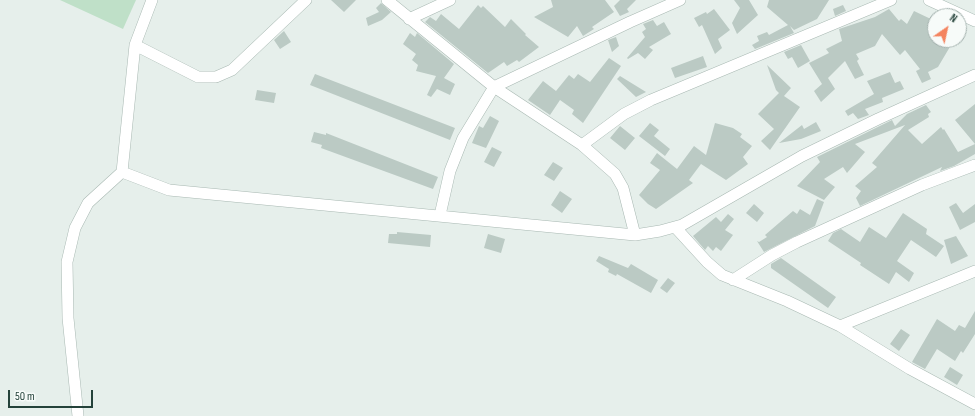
<!DOCTYPE html>
<html>
<head>
<meta charset="utf-8">
<style>
	body { margin:0 }
	#map { position:relative; width:975px; height:416px; overflow:hidden; background:#e6efeb; font-family:"Sofia Sans Condensed",sans-serif }
	canvas { display:block }
	.north { position:absolute; left:927px; top:8px; width:40px; height:40px; box-sizing:border-box; background:#f7fbf9; border:1px solid #a3b1ad; border-radius:50%; rotate:34deg; font-size:11px; font-weight:700; line-height:16px; text-align:center; color:#24423a }
	.north::after { content:''; display:block; margin:auto; width:14px; height:18px; background:#f4845f; clip-path:polygon(50% 0,100% 100%,50% 72%,0 100%) }
	.scale { position:absolute; left:8px; top:390px; width:85px; height:18px; box-sizing:border-box; border:2px solid #24423a; border-top:0; padding-left:5px; font-size:12px; line-height:14px; white-space:nowrap; color:#24423a; -webkit-text-stroke:3px #f7fbf9; paint-order:stroke }
</style>
</head>
<body>
<div id="map">
<canvas width="975" height="416"></canvas>
<div class="north">N</div>
<div class="scale">50 m</div>
</div>
<script>
const context = document.querySelector('canvas').getContext('2d');
context.lineJoin = 'round';
function fillPath(path, color) {
  context.fillStyle = color;
  context.fill(path, 'evenodd');
}
function trace(path, color, width, dash) {
  context.strokeStyle = color;
  context.lineWidth = width;
  context.lineCap = dash ? 'butt' : 'round';
  context.setLineDash(dash || []);
  context.stroke(path);
}
const green = new Path2D(`
	M60,0H136L123,29Z`);
const building = new Path2D(`
	M331,0H356L344,12Z
	M551,0H605L614,12L592,27L594,29L583,36L577,26L568,37L534,17L553,7Z
	M620,0H636L627,9L629,12L620,16L614,6Z
	M734,0H749L758,15L737,34L732,23L740,8Z
	M769,0H829L817,19L794,30L790,26L794,33L755,49L752,45L759,41L757,36L767,32L769,35L788,25L767,7Z
	M381,3L391,12L382,20L368,26L366,18L379,12L376,8Z
	M478,5L481,8L483,6L505,27L511,19L526,34L525,35L539,47L519,62L517,60L507,66L504,62L488,73L425,22L430,17L436,21L441,14L459,29Z
	M843,5L846,11L835,16L833,9Z
	M714,9L730,30L718,39L722,48L715,54L702,25L699,27L694,18L706,12L707,14Z
	M889,9L899,21L901,19L907,24L914,11L935,21V40H954L938,67L928,72L931,79L922,83L916,71L920,69L905,50L900,55L882,34L875,46L856,54L859,59L857,61L864,75L855,79L845,61L828,78L835,89L821,102L814,91L822,84L809,63L829,53L826,49L842,41L839,29L875,17Z
	M653,20L657,26L664,22L671,34L649,47L653,50L645,59L638,53L628,59L627,58L645,37L642,32L646,29L643,24Z
	M284,31L291,42L280,49L274,40Z
	M410,33L415,37L417,33L454,64L444,78L455,84L450,95L437,89L431,97L427,95L436,76L416,71L418,65L412,60L416,54L403,44Z
	M616,37L619,46L612,52L608,40Z
	M801,45L810,61L798,68L792,57L788,59L784,52Z
	M703,56L707,67L675,78L671,68Z
	M609,58L621,66L583,123L572,114L574,110L560,100L550,115L528,100L543,81L556,91L569,75L574,79L578,74L590,82Z
	M767,65L791,88L784,96L800,107L770,150L761,141L774,129L758,114L779,93L776,90Z
	M890,72L895,83L900,81L904,89L882,98L883,102L865,109L869,115L858,119L853,113L848,116L845,111L874,94L867,81Z
	M315,74L455,128L450,140L310,85Z
	M620,76L646,92L636,97L617,79Z
	M257,90L276,93L274,103L255,100Z
	M975,104V154L954,166L940,171L942,167L860,206L856,198L861,191L855,186L877,167L872,163L905,125L855,144L865,152L847,173L843,167L824,179L835,187L824,200L797,186L820,162L817,157L892,120L895,126L907,114L926,105L931,112L928,114L929,117L908,130L922,144L941,127L943,130L944,129L958,152L975,144L955,120Z
	M490,116L499,121L486,148L472,143L479,126L483,128Z
	M816,122L821,131L801,139L779,143L802,125L804,129Z
	M650,123L659,130L654,136L670,149L665,156L639,136Z
	M715,123L733,128L742,134L740,137L752,146L743,157L748,164L726,180L701,164L689,180L693,183L656,209L648,204L639,195L660,170L650,163L657,153L677,169L694,146L706,155Z
	M620,126L635,138L625,150L610,138Z
	M314,132L326,135V133L438,177L433,189L321,148L322,145L311,142Z
	M492,147L502,152L494,167L484,162Z
	M553,162L563,168L554,181L544,175Z
	M560,191L572,199L562,213L551,205Z
	M817,199L824,202L815,226L764,252L757,241L759,242L767,237L765,235L793,211L797,214L800,209L810,215Z
	M956,203L963,213L975,204V222L960,230L949,207Z
	M754,204L764,213L757,222L746,213Z
	M903,213L927,229L926,234L944,246L936,257L911,240L897,261L914,273L909,282L896,272L889,284L860,265L861,263L828,241L833,233L841,229L860,242L869,227L886,238Z
	M728,214L734,219L725,230L733,235L721,251L716,247L713,251L708,246L705,250L693,236L716,217L721,222Z
	M397,232L431,235L430,247L388,243L389,234H397Z
	M488,234L505,239L501,253L484,248Z
	M956,236L968,256L951,264L944,240Z
	M599,256L628,268L631,264L658,280L651,293L617,274L616,276L608,272L609,269L596,261Z
	M781,258L836,297L828,308L771,268V264Z
	M668,278L675,283L667,293L660,288Z
	M975,311V334L963,353L961,351L955,361L937,349L925,369L912,362L937,319L955,331L959,325L965,328Z
	M901,329L910,335L899,351L890,344Z
	M950,367L963,375L957,385L944,377Z`);
const street = new Path2D(`
	M387,0L494,87L582,145L615,174L623,188L635,235
	M929,0L975,21
	M409,19L450,0
	M135,45L198,77H216L232,70L306,0
	M582,145L624,114L651,100L891,0
	M122,172L169,190L635,235L660,231L682,225L802,156L878,119L975,75
	M440,215L450,171L463,138L494,87L630,22L680,0
	M675,227L707,262L722,275L787,301L840,326L910,369L975,404
	M733,280L772,255L797,242L922,185L975,165
	M840,326L975,271
	M78,416L68,318L67,262L75,228L88,203L122,172L135,45L152,0`);
fillPath(green, '#bfe0c8');
fillPath(building, '#bbcac4');
trace(street, '#a8b8b2', 12);
trace(street, '#fff', 11);
</script>
</body>
</html>
